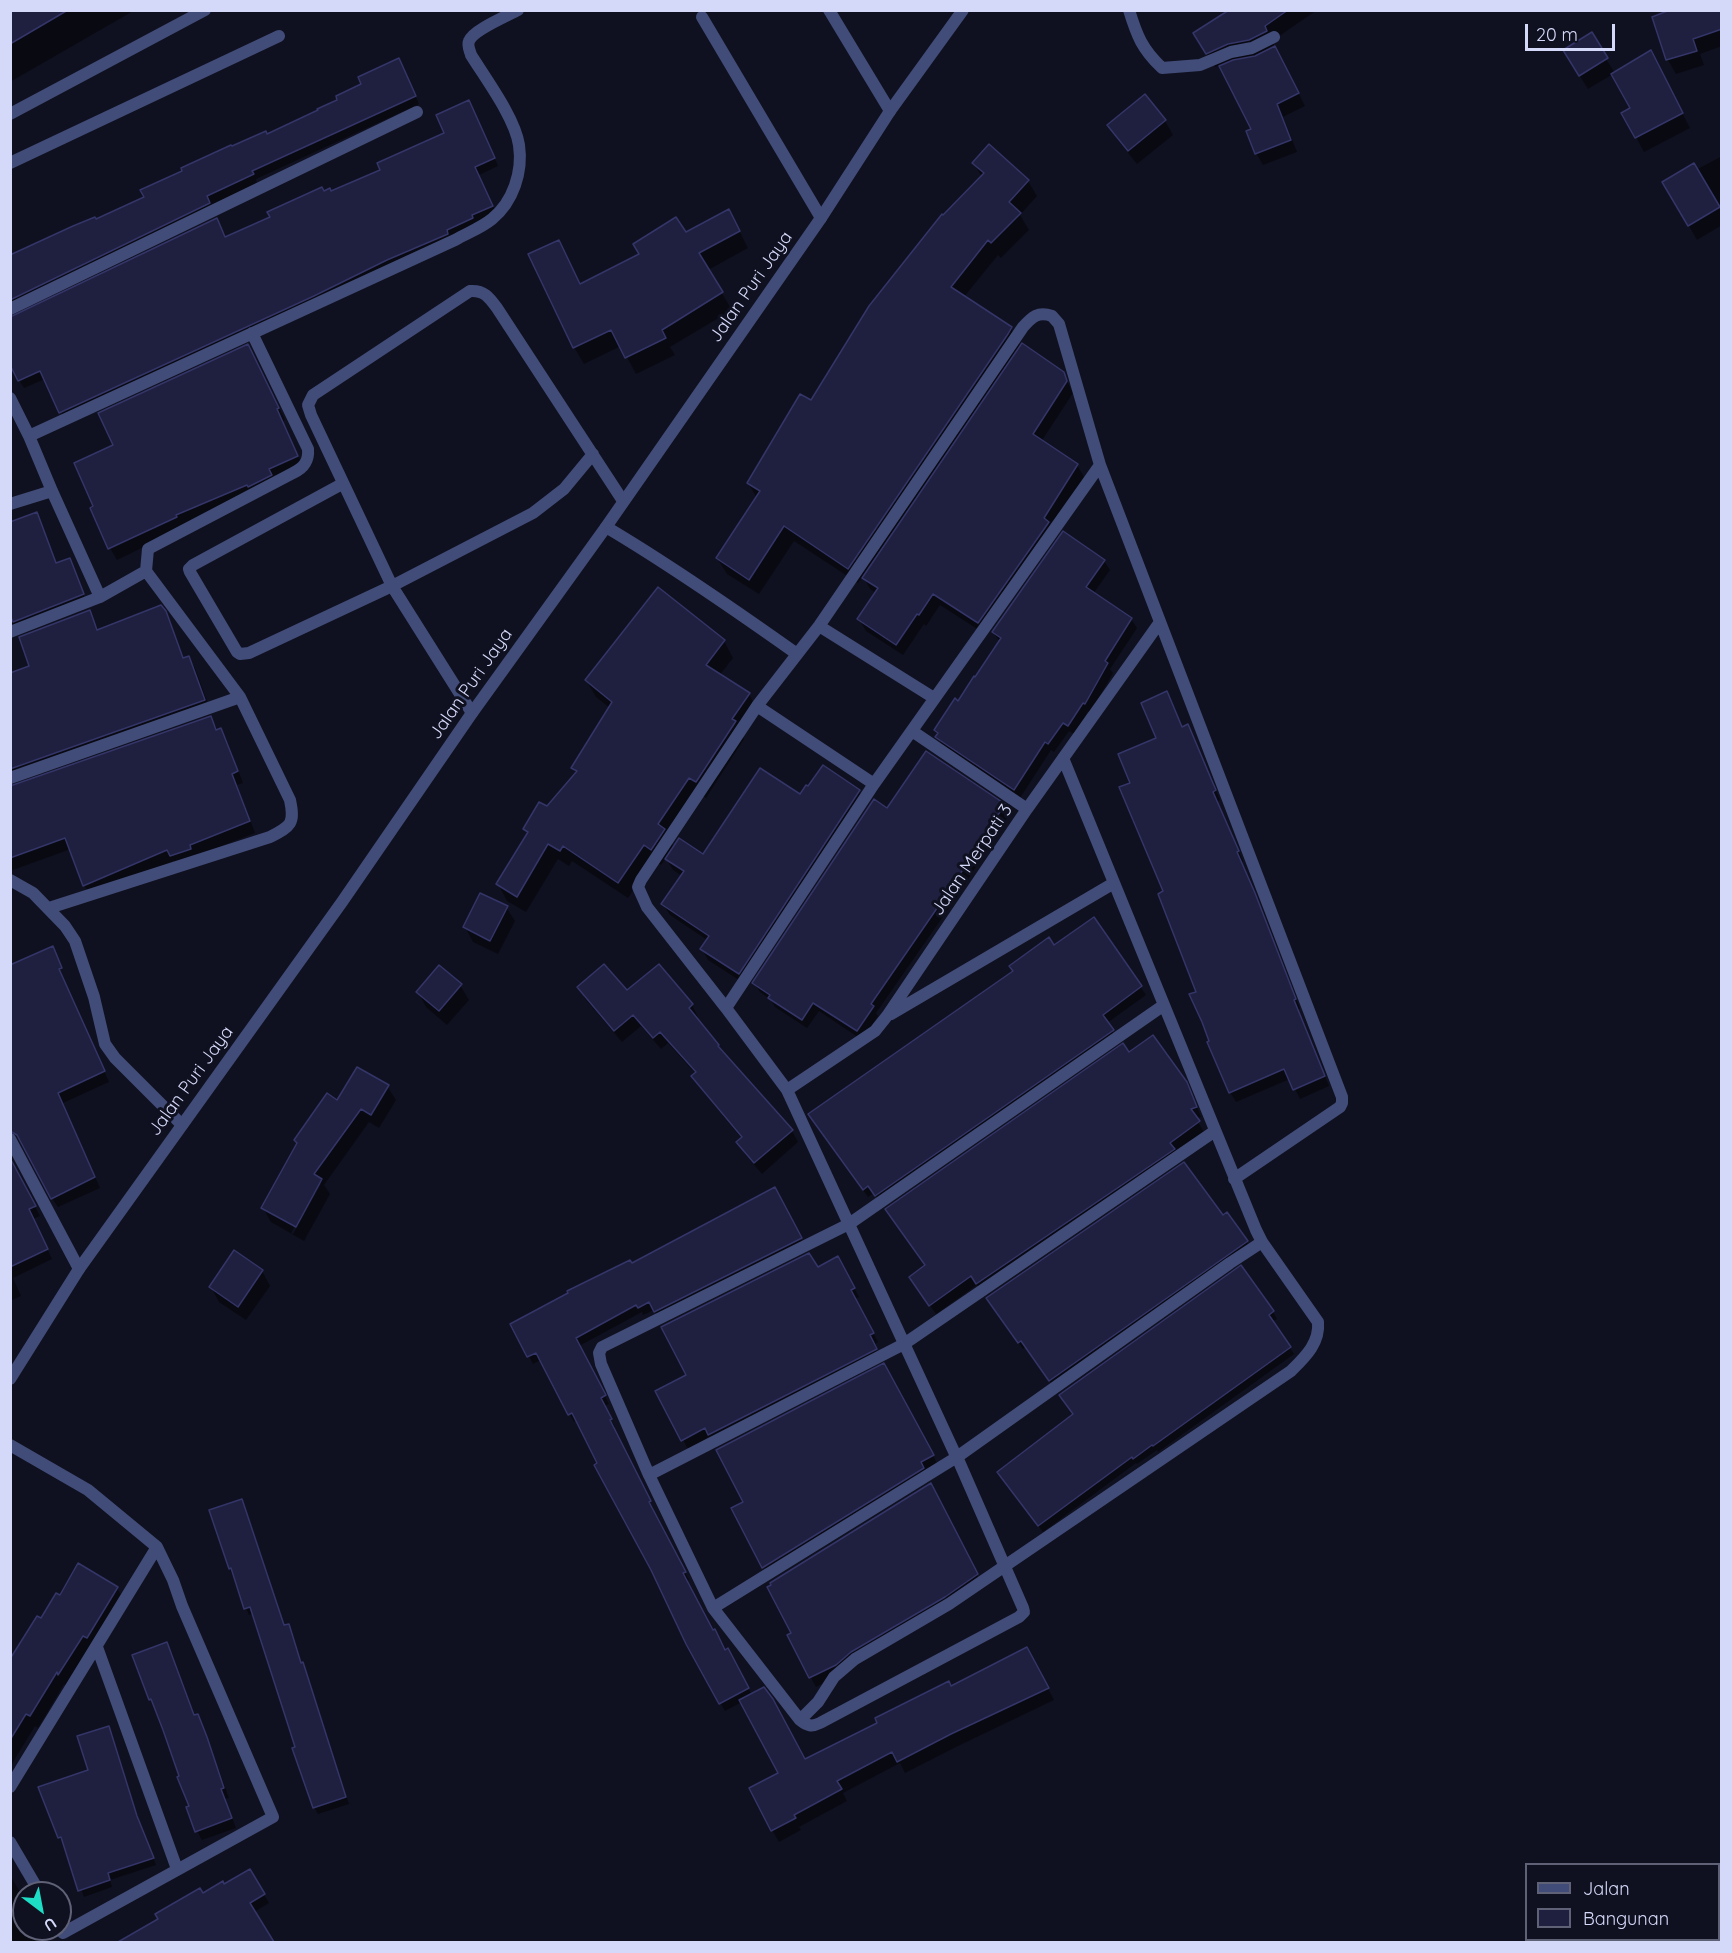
<!DOCTYPE html>
<html>
<head>
<meta charset="utf-8">
<style>
	body { margin:0 }
	#map { position:relative; width:1732px; height:1953px; overflow:hidden; background:#101120; font-family:Quicksand,sans-serif }
	canvas { display:block }
	.frame { position:absolute; inset:0; border:12px solid #d5d9f9; pointer-events:none }
	.legend { position:absolute; left:1525px; top:1863px; width:195px; height:78px; box-sizing:border-box; background:#101120; border:2px solid #5f6177; margin:0; padding:8px 10px; list-style:none; font-size:18px; color:#d5d9f9 }
	.legend li { display:flex; align-items:center; gap:12px; height:30px }
	.legend b { width:30px; border:2px solid #5f6177 }
	.north { position:absolute; left:12px; top:1881px; width:60px; height:60px; box-sizing:border-box; background:#101120; border:2px solid #5f6177; border-radius:50%; rotate:148deg; font-size:16px; font-weight:700; line-height:24px; text-align:center; color:#d5d9f9 }
	.north::after { content:''; display:block; margin:auto; width:21px; height:27px; background:#1dddc5; clip-path:polygon(50% 0,100% 100%,50% 72%,0 100%) }
	.scale { position:absolute; left:1525px; top:24px; width:90px; height:27px; box-sizing:border-box; border:3px solid #d5d9f9; border-top:0; padding-left:8px; font-size:18px; line-height:21px; white-space:nowrap; color:#d5d9f9; -webkit-text-stroke:4px #101120; paint-order:stroke }
</style>
</head>
<body>
<div id="map">
<canvas width="1732" height="1953"></canvas>
<div class="frame"></div>
<ul class="legend">
<li><b style="height:8px;background:#414c79"></b>Jalan</li>
<li><b style="height:16px;background:#1f1f3f"></b>Bangunan</li>
</ul>
<div class="north">U</div>
<div class="scale">20 m</div>
</div>
<script>
const context = document.querySelector('canvas').getContext('2d');
context.lineJoin = 'round';
function fillPath(path, color) {
  context.fillStyle = color;
  context.fill(path, 'evenodd');
}
function trace(path, color, width, dash) {
  context.strokeStyle = color;
  context.lineWidth = width;
  context.lineCap = dash ? 'butt' : 'round';
  context.setLineDash(dash || []);
  context.stroke(path);
}
function label(font, color, halo, rows, align = 'center') {
  context.font = font + ' Quicksand,sans-serif';
  context.lineWidth = 6;
  context.setLineDash([]);
  context.textBaseline = 'middle';
  context.strokeStyle = halo;
  context.fillStyle = color;
  for (const [text, x, y, turn = 0] of rows) {
    context.save();
    context.translate(x, y);
    context.rotate((+turn || 0) * Math.PI / 180);
    context.textAlign = isNaN(turn) ? turn : align;
    if (halo) context.strokeText(text, 0, 0);
    context.fillText(text, 0, 0);
    context.restore();
  }
}
const shadow = new Path2D(`
	M10,10H135L10,82Z
	M1232,10H1317L1272,41L1305,106L1283,117L1297,152L1263,165L1256,153L1253,130L1220,65L1215,67L1203,48Z
	M1722,10V46L1700,54L1704,65L1676,74L1668,60L1654,17Z
	M1606,59L1615,73L1658,67L1690,128L1644,152L1636,137L1632,109L1613,74L1588,89L1573,65Z
	M403,68L419,104L256,179L257,183L211,205L214,212L10,310V256L146,198Z
	M473,110L498,166L479,175L497,214L65,420L45,379L24,388L19,380L221,228L226,238L324,193L331,192L382,170L446,133Z
	M1165,121L1173,135L1137,164L1117,139L1109,125Z
	M1722,156V225L1697,240L1664,183L1696,170Z
	M974,163L1028,181L1037,196L1020,215L1029,230L1001,258L998,255L964,297L1011,328L1021,347L1063,373L1073,393L1041,442L1077,465L1084,477L985,634L940,605L926,626L924,624L903,655L866,631L859,619L876,593L870,589L863,576L858,583L794,541L759,594L727,574L717,558L757,498L748,483L982,177Z
	M738,228L748,248L708,270L732,310L670,347L675,355L636,374L621,346L584,364L574,347L580,285L685,234Z
	M255,358L285,420L283,421L304,469L117,560L110,548L95,507L115,446Z
	M41,523L57,565L69,560L87,603L10,630V525Z
	M1104,561L1110,570L1093,594L1131,619L1137,628L1110,669L1113,673L1090,713L1088,711L1074,734L1069,731L1054,752L1051,750L1020,798L942,746L935,730L958,703L1000,642L993,632Z
	M89,612L99,631L165,612L171,624L184,659L188,657L195,668L211,712L13,781L10,784V674L31,666Z
	M724,641L733,658L719,676L749,694L758,711L742,735L744,739L706,798L699,793L669,838L674,848L703,856L800,797L859,791L866,802L745,984L708,960L702,949L707,940L670,915L663,904L682,876L673,870L666,858L661,865L653,860L628,898L572,861L569,866L558,859L526,912L507,901L498,884L528,835L525,829L548,808L577,774L573,768L610,708L596,697L586,680Z
	M1167,693L1183,728L1193,736L1217,793L1220,800L1217,802L1243,861L1241,862L1260,905L1300,1009L1298,1010L1329,1086L1300,1099L1290,1079L1236,1102L1230,1092L1211,1042L1198,992L1132,784L1158,739Z
	M211,718L218,731L221,730L227,741L243,783L237,785L255,833L195,856L177,867L174,861L91,896L84,885L71,849L10,871V787Z
	M1004,805L1009,815L958,895L876,1013L878,1016L862,1040L819,1011L807,1028L775,1007L771,1000L760,992L754,983L888,810Z
	M506,907L515,921L498,954L473,942L465,927Z
	M1094,919L1146,995L1107,1023L1117,1039L881,1203L874,1193L868,1197L815,1122Z
	M62,977L109,1082L63,1103L100,1188L58,1207L52,1198Z
	M460,985L469,1000L447,1025L426,1007L418,992Z
	M579,988L627,993L692,1005L698,1017L696,1019L722,1053L792,1131L798,1142L762,1174L745,1154L738,1142L742,1139L700,1088L693,1076L696,1074L668,1043L661,1049L641,1026L622,1042L586,1000Z
	M1129,1054L1192,1094L1201,1117L1196,1119L1204,1132L983,1293L977,1285L936,1314L917,1287L926,1266Z
	M387,1086L396,1100L379,1128L369,1122L324,1185L330,1194L304,1241L271,1222L263,1208L298,1145L295,1140L337,1103ZM319,1182L321,1184L293,1234L291,1233Z
	M10,1160L40,1216L33,1219L52,1259L13,1278L21,1296L10,1301Z
	M779,1197L805,1247L660,1319L654,1310L643,1315L642,1312L579,1346L609,1404L604,1406L615,1427L613,1428L654,1510L652,1511L689,1580L686,1582L725,1652L732,1658L752,1695L805,1761L951,1688L1033,1660L1054,1700L958,1746L905,1773L900,1763L843,1793L847,1801L799,1827L801,1830L779,1842L772,1830L780,1773L742,1702L725,1711L688,1643L577,1420L574,1422L541,1360L533,1364L512,1324L632,1265Z
	M1247,1242L1250,1248L1054,1387L1026,1347L1023,1349L992,1305Z
	M838,1258L859,1297L855,1299L878,1342L874,1345L880,1358L715,1443L711,1436L688,1449L683,1440L688,1375Z
	M1241,1267L1273,1312L1277,1319L1272,1322L1294,1354L1158,1452L1157,1450L1137,1464L1136,1463L1043,1532L1003,1479Z
	M262,1271L270,1286L246,1320L219,1302L211,1287Z
	M884,1365L938,1465L769,1576L733,1509L745,1502Z
	M936,1494L982,1585L841,1674L816,1687L789,1636Z
	M241,1501L245,1508L285,1627L288,1626L292,1632L302,1664L306,1671L349,1804L318,1814L314,1807L253,1614L249,1615L246,1608L230,1569L211,1511Z
	M117,1588L124,1600L66,1686L64,1684L38,1728L35,1726L10,1767V1662L60,1597Z
	M166,1643L172,1653L195,1716H197L202,1725L211,1748L229,1798L225,1799L236,1828L202,1840L197,1831L181,1777L156,1708L150,1699Z
	M108,1728L112,1734L140,1824L156,1865L110,1880L112,1887L84,1897L65,1844L59,1837Z
	M250,1871L269,1903L254,1912L272,1942H121L202,1895L224,1886Z
	M10,1875L24,1899V1929H41L46,1937L43,1938L46,1942H14L10,1937Z`);
const building = new Path2D(`
	M10,10H68L10,44Z
	M1229,10H1288L1265,26L1267,31L1249,40L1228,44L1206,54L1193,33Z
	M1670,10H1722V29L1693,39L1697,51L1666,60L1652,17Z
	M1592,32L1608,58L1579,76L1563,50Z
	M1275,46L1299,93L1277,104L1291,140L1255,154L1246,131L1251,129L1219,66L1233,60L1255,56Z
	M1651,50L1683,113L1635,138L1621,113L1630,108L1611,74Z
	M399,58L416,96L252,171L254,174L207,196L210,203L10,300V255L73,226L95,217L96,219L144,197L140,190L182,171L181,168L231,145L232,146L266,131L267,134L318,110L317,109L337,100L336,96L361,84L358,77Z
	M1145,94L1166,120L1128,151L1107,125Z
	M469,100L495,158L475,167L493,206L472,215L473,218L447,230L448,234L387,260L314,296L59,413L40,371L18,381L10,365V317L217,218L225,237L270,217L267,212L322,187L324,191L330,188L331,191L380,170L377,163L444,133L436,115Z
	M989,144L1029,180L1009,202L1021,213L991,243L988,240L951,287L1012,327L1008,334L848,569L784,526L749,580L716,558L760,491L747,483L800,394L811,400L869,306L942,214L943,215L984,173L972,163Z
	M1694,163L1720,207L1688,226L1662,182Z
	M729,209L740,231L699,253L723,292L662,330L666,338L625,358L611,330L573,348L528,254L559,240L580,284L639,254L633,244L676,217L686,232Z
	M1022,343L1064,372L1067,381L1033,434L1078,464L1044,518L1049,522L978,623L933,594L919,615L917,614L896,645L857,619L878,588L862,578Z
	M248,344L279,408L277,409L298,456L269,469L272,475L248,487L247,485L176,515L177,517L108,549L90,508L93,506L74,463L113,445L98,413Z
	M37,512L56,563L70,558L84,594L13,622L10,615V522Z
	M1063,531L1105,560L1086,587L1132,618L1105,661L1108,663L1085,704L1083,703L1068,726L1063,723L1048,744L1045,742L1014,790L935,737L938,733L934,730L955,698L958,701L974,676L975,677L1001,638L992,632Z
	M658,587L725,640L706,665L750,693L732,719L736,721L696,782L689,778L658,824L665,829L651,850L644,845L618,883L563,846L560,851L548,844L517,897L496,884L528,832L523,829L539,802L547,806L577,771L571,768L612,702L585,680Z
	M161,605L166,611L183,658L189,656L205,700L10,769V673L29,666L19,637L90,610L97,630Z
	M1167,691L1182,727L1188,724L1212,781L1216,790L1213,792L1239,851L1237,852L1255,893L1296,999L1294,1000L1325,1076L1293,1090L1284,1069L1229,1093L1207,1042L1209,1041L1202,1022L1189,994L1196,992L1158,894L1163,891L1119,787L1130,783L1118,754L1156,738L1141,703Z
	M211,716L216,730L221,728L238,771L232,774L250,821L190,845L191,849L170,856L167,850L83,886L65,838L10,858V786Z
	M926,751L1005,804L953,885L871,1004L874,1006L857,1031L813,1003L802,1020L768,998L770,995L752,983L874,799L887,808Z
	M823,765L860,790L739,974L700,949L709,936L661,904L684,871L665,859L679,838L703,854L760,768L800,794L806,785L808,786Z
	M480,893L508,906L490,941L463,927Z
	M1094,917L1142,986L1103,1015L1114,1030L875,1196L868,1186L863,1190L808,1114L1013,971L1009,966L1049,937L1054,945Z
	M53,946L62,968L59,969L105,1071L58,1093L95,1177L51,1199L17,1135L10,1131V965Z
	M604,964L627,990L659,964L693,1004L689,1008L719,1045L718,1046L793,1130L754,1163L736,1142L742,1137L691,1076L696,1072L660,1032L653,1038L633,1015L614,1031L577,987Z
	M439,965L462,984L439,1011L416,992Z
	M1153,1035L1187,1082L1197,1107L1191,1109L1200,1121L1170,1143L1175,1149L976,1284L971,1276L929,1306L909,1277L925,1265L885,1209L1123,1043L1129,1052Z
	M357,1067L389,1085L371,1115L361,1109L314,1174L322,1179L296,1227L261,1208L297,1143L294,1140L327,1093L337,1100Z
	M10,1158L36,1206L29,1209L48,1249L10,1267Z
	M1184,1162L1223,1215L1227,1212L1248,1241L1049,1381L1021,1341L1018,1343L986,1298Z
	M775,1187L802,1238L654,1312L649,1302L638,1308L636,1305L576,1338L606,1395L601,1398L612,1419L610,1420L651,1501L649,1502L686,1572L683,1573L713,1630L715,1629L725,1650L728,1648L749,1688L719,1704L686,1644L651,1570L594,1465L597,1463L572,1413L568,1415L536,1353L527,1357L510,1324L568,1293L567,1291L630,1260L632,1263Z
	M234,1250L263,1270L238,1307L209,1287Z
	M809,1253L818,1267L838,1256L855,1288L851,1290L874,1333L870,1335L877,1349L708,1435L705,1428L681,1441L655,1391L686,1375L661,1327Z
	M1241,1265L1274,1311L1269,1315L1291,1347L1153,1446L1152,1445L1133,1459L1132,1457L1038,1526L997,1472L1073,1414L1059,1395Z
	M884,1363L934,1455L921,1462L924,1468L762,1568L731,1508L743,1502L716,1450Z
	M931,1483L978,1574L945,1597L851,1652L836,1665L809,1678L787,1635L791,1633L767,1587L771,1585L770,1583Z
	M242,1499L284,1625L289,1624L301,1663L303,1662L346,1797L313,1808L292,1748L295,1747L289,1728L250,1607L244,1609L231,1568L229,1569L209,1510Z
	M78,1563L118,1587L87,1638L83,1636L58,1675L57,1672L30,1716L26,1714L10,1740V1659L37,1616L41,1618L56,1593L60,1595Z
	M167,1642L194,1715L198,1714L207,1737L224,1788L221,1789L232,1818L195,1832L186,1807L189,1806L177,1777L179,1776L163,1730L151,1699L149,1700L132,1655Z
	M1027,1647L1049,1688L951,1734L897,1762L892,1752L837,1781L842,1789L794,1815L796,1818L771,1831L749,1788L778,1773L739,1700L764,1687L773,1699L805,1759L877,1723L875,1718L949,1681L951,1686Z
	M109,1726L137,1816L154,1858L108,1873L110,1880L78,1891L61,1837L58,1838L38,1787L88,1770L77,1736Z
	M250,1869L265,1894L250,1903L274,1942H118L158,1919L155,1914L200,1888L203,1893L223,1881L224,1884Z`);
const service = new Path2D(`
	M702,17L821,218
	M10,114L205,10
	M593,454L564,489L533,513L392,586L311,415L308,405L313,395L470,291C484,290 489,297 497,308L623,501
	M342,484L193,565L189,569L190,572L237,652L240,654L249,653L392,586L472,713`);
const minor = new Path2D(`
	M829,10L890,111
	M1129,10C1137,36 1142,49 1162,68L1200,65L1231,52L1252,48L1274,37
	M10,163L279,36
	M10,309L417,112
	M10,398L29,436L52,491L100,597
	M29,436L455,240C467,233 481,228 492,219C513,202 523,172 519,145C515,118 486,79 471,55C470,51 467,46 469,41C473,30 507,16 518,10
	M10,504L52,491
	M606,527C672,566 735,610 797,654
	M819,626L934,698
	M10,632L100,597L146,571
	M757,706L874,784
	M912,731L1027,809
	M10,778L240,697
	M10,880L33,893L65,926L75,941L94,997L105,1044L115,1058L182,1125
	M49,908L270,837C291,826 295,824 290,800L240,697L146,571L148,549L293,473C304,468 309,461 308,449L252,333
	M1164,1005L849,1224L602,1347L599,1353L601,1364L649,1475L713,1608L800,1720C807,1726 812,1727 820,1723L1019,1617L1024,1612L1023,1608L957,1457L956,1456L787,1090L726,1008L647,907L638,887L641,880L757,706L819,626L1023,327C1032,317 1038,311 1052,316L1059,324L1100,465L1342,1097V1103L1340,1107L1234,1179
	M726,1008L874,784L1100,465
	M891,1014L1114,883
	M787,1090L875,1031L887,1016L1027,809L1160,622
	M10,1139L79,1269
	M10,1445L88,1490L157,1547L173,1580L182,1606L273,1817L63,1933
	M649,1475L904,1344L1215,1131
	M713,1608L957,1457L1230,1263L1262,1242
	M97,1647L177,1869
	M800,1720L818,1702L834,1677L855,1659L949,1604L1291,1371C1305,1357 1320,1343 1318,1322L1262,1242L1256,1230L1063,758
	M10,1787L157,1547
	M10,1842L40,1893`);
const tertiary = new Path2D(`
	M10,1379L79,1269L342,902L472,713L606,527L821,218L890,111L963,10`);
const streetNames = [
	["Jalan Puri Jaya",751,287,-55],
	["Jalan Puri Jaya",471,684,-55],
	["Jalan Merpati 3",972,860,-56],
	["Jalan Puri Jaya",191,1081,-54]
];
fillPath(shadow, '#0007');
fillPath(building, '#1f1f3f');
trace(building, '#343568', 1.5);
trace(service, '#414c79', 12);
trace(minor, '#414c79', 12);
trace(tertiary, '#414c79', 12);
label('18px', '#d5d9f9', '#101120', streetNames);
</script>
</body>
</html>
